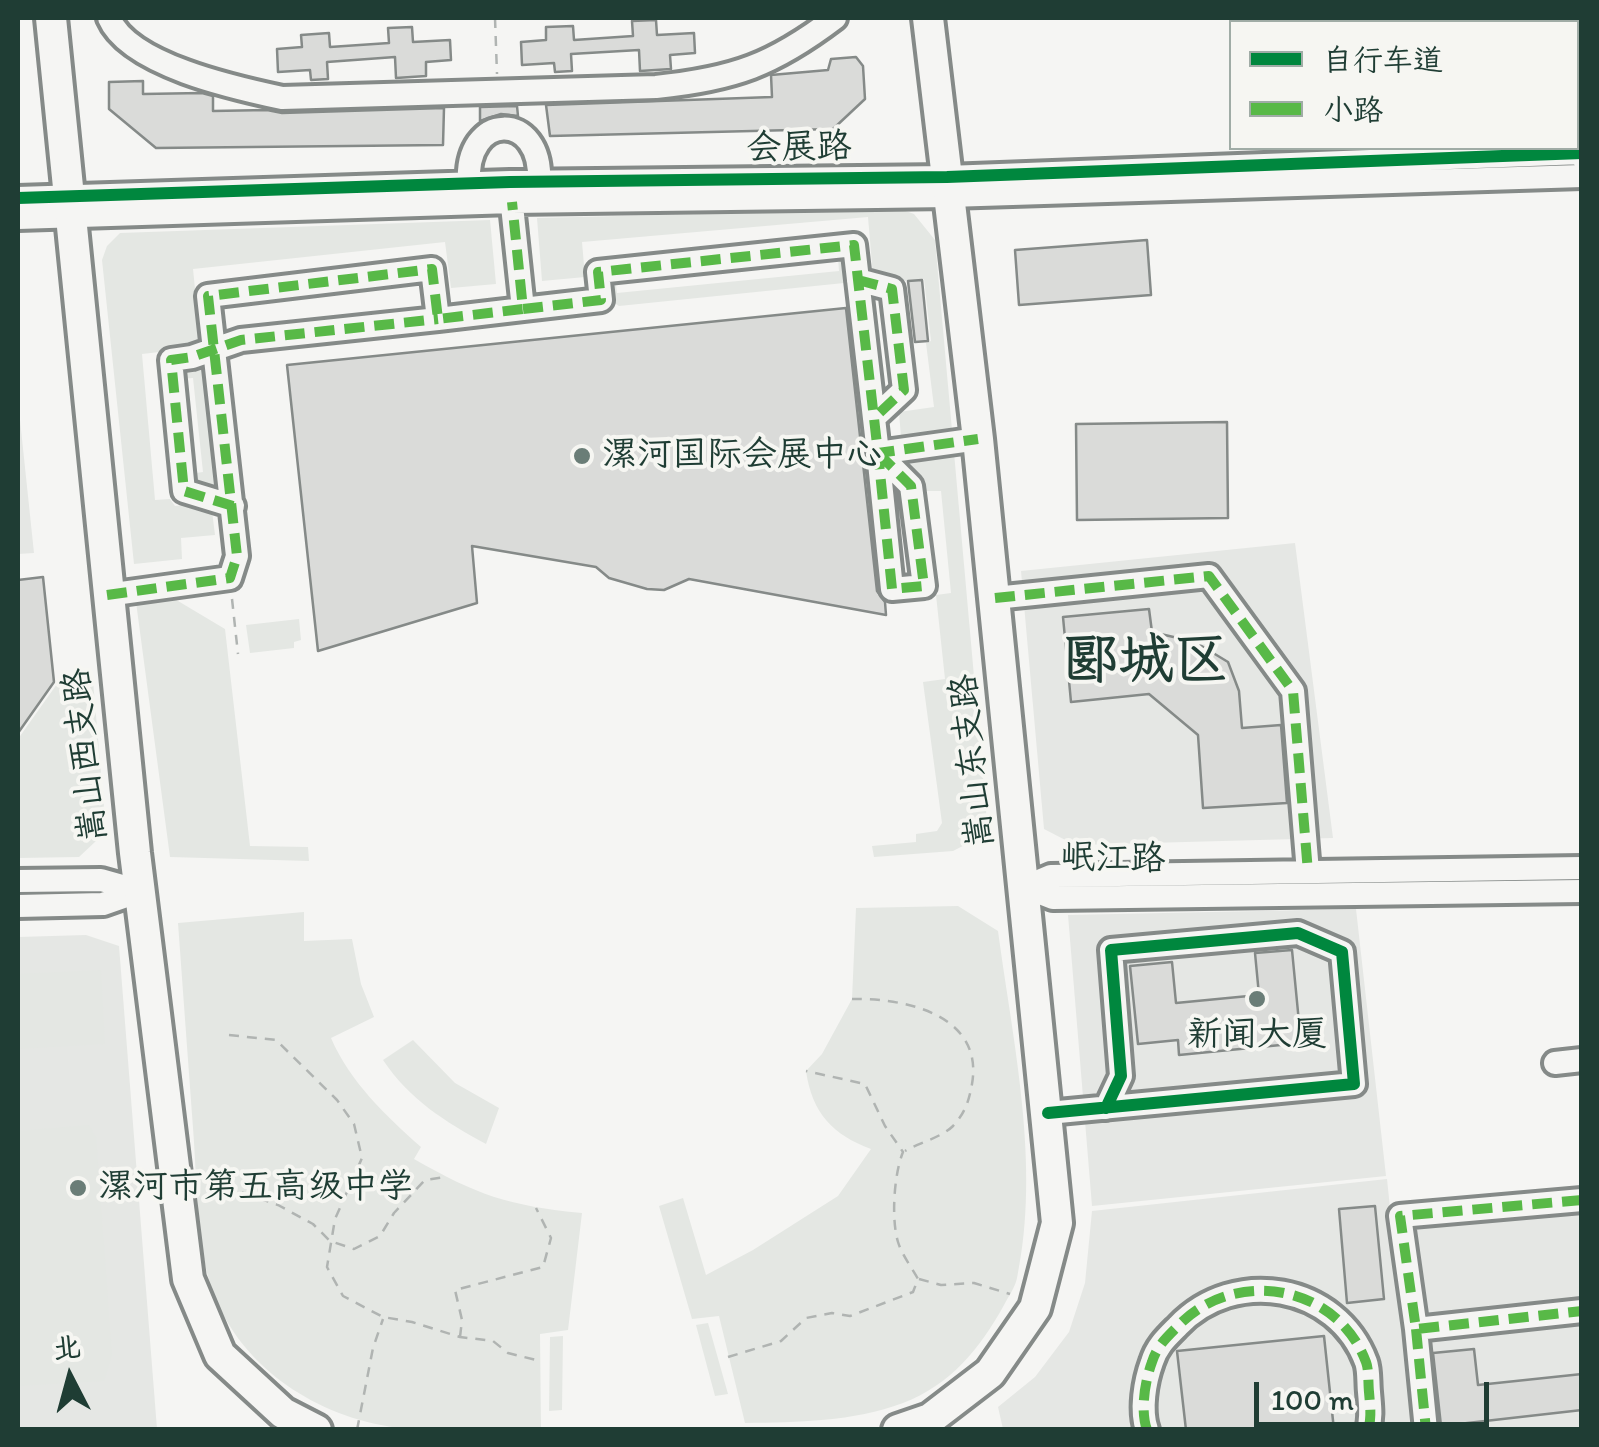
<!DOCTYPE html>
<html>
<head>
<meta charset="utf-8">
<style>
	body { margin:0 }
	#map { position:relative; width:1599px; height:1447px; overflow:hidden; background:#f5f5f3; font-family:Itim,"LXGW WenKai TC",sans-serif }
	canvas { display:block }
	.frame { position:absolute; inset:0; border:20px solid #1f3d34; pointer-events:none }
	.legend { position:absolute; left:1229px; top:20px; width:350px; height:130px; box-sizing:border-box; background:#f6f6f2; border:2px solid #a0aca6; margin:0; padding:12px 18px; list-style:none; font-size:30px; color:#1f3d34 }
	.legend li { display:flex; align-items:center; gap:20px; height:50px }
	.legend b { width:50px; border:2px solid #a0aca6 }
	.north { position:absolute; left:20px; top:1327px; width:100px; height:100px; -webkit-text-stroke:8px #f6f6f2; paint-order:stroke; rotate:354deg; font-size:28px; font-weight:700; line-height:40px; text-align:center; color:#1f3d34 }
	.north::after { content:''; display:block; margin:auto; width:35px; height:45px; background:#1f3d34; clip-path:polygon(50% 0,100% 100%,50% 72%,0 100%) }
	.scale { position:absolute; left:1254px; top:1382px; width:235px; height:45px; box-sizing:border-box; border:5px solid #1f3d34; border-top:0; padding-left:12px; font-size:30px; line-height:35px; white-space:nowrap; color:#1f3d34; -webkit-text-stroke:8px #f6f6f2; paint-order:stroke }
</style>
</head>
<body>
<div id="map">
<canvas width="1599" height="1447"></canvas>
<div class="frame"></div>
<ul class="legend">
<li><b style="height:12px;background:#00873e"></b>自行车道</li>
<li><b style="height:12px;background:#58b947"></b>小路</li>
</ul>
<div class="north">北</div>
<div class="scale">100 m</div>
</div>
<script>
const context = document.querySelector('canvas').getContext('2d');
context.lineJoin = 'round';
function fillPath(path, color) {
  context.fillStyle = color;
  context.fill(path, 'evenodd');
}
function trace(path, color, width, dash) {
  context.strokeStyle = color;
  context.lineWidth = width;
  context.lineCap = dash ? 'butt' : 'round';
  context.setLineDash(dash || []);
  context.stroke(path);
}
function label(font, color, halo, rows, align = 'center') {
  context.font = font + ' Itim,"LXGW WenKai TC",sans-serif';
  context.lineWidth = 8;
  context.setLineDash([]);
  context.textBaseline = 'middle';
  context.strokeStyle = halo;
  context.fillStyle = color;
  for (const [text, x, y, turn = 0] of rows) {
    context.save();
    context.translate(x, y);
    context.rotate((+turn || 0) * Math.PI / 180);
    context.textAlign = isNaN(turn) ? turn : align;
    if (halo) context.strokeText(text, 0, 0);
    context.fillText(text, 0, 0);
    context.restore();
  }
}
const built = new Path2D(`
	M18,401L34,553L18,554Z
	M1295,543L1333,838L1075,845L1044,829L1021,571Z
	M1356,909L1386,1176L1092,1206L1068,915Z
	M86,935L119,946L157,1429H18V937Z
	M1387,1179L1413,1429H1003L998,1407L1035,1377L1069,1332L1085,1283L1092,1211Z
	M1581,1189V1429H1417L1394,1206Z`);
const green = new Path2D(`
	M900,209L914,214L935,240L988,833L953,851L874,857L872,846L916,842V834L937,831L942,823L923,682L945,679L936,595L951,593L941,491H922L903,463L899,412L934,407L926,343L931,341L924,279L884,283L873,276L868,217L582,242L585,277L542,281L537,218Z
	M490,220L496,284L451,288L445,242L193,269L200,338L194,348L142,354L155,500L170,499L175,506L211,503L215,535L181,538L182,559L134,564L102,260L107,246L120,233Z
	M838,257L846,261L851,272L844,283L619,306L610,300L607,280L615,276L617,293L839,271Z
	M194,365L203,368L207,375L219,477L217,485L204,489L193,484L189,474L203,472L193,378L177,379L182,368Z
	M173,598L225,629L250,846L308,847L309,861L170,857L136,602Z
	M299,619L301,640L294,642V648L250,653L246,625Z
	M93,681L105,819L96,841L79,857L18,858V739L57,684Z
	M958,906L998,931C1013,1043 1041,1165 1017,1278C1015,1288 1008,1297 1004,1305C980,1349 950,1385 903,1403C853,1422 797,1422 745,1423L719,1316L692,1319L659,1206L683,1198L706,1275L753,1250L838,1196L871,1149C833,1135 812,1113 806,1071L822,1054L852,999L856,908Z
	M304,912V941L352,939L361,984L374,1017L331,1038C350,1082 386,1116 421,1147L414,1159C477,1195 509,1206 582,1213L568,1330L540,1334L541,1429C489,1430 432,1435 381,1425C304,1410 232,1358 209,1280C196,1232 197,1178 193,1128C188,1060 183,992 178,923Z
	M101,970L105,1044L18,1049V974Z
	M413,1040L455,1083L499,1108L486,1144C444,1121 410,1100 383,1060Z
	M89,1125L96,1137L112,1354L104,1381L18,1386V1131Z
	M708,1323L728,1394L715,1396L696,1325Z
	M563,1336L562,1410L549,1411L550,1337Z`);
const building = new Path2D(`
	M656,20L657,35L694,33L695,53L670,55L671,69L640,71L639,50L571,54L572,71L555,72L554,63L522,65L521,42L546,40V27L573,26L574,40L633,36L632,21Z
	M412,27L413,42L450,40L451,60L426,62V76L396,78L395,57L327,62L328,79L311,80L310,70L278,72L277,49L302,47L301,35L329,33L330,47L389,43L388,28Z
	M856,57L863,66L865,99L833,129L550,136L546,105L772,97L771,75L828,70L831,59Z
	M143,81V94L202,93L213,96V111L267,110L282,113L444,108L443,145L156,148L109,109V82Z
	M517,106L518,116L501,114L480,121V107Z
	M1147,240L1151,295L1019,305L1015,250Z
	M922,280L928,341L915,342L908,281Z
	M846,308L877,591L885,602L886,615L689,579L664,590L647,589L609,578L596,567L472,546L477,603L318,651L287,365Z
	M1227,422L1228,518L1077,520L1076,424Z
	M43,577L54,682L18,733V580Z
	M1149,609L1152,632L1195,642L1228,662L1239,691L1242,728L1281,725L1287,803L1203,808L1198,735L1149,694L1071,702L1063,617Z
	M1292,950L1301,1043L1179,1055L1178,1040L1138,1044L1130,966L1172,962L1176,1003L1259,995L1255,953Z
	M1375,1206L1384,1299L1347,1303L1339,1209Z
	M1324,1336L1334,1430H1186L1177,1351Z
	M1474,1349L1478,1385L1582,1374V1410L1441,1426L1433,1353Z`);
const path = new Path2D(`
	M495,18L497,74
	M232,599L238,654
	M852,999C906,998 984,1015 972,1084C969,1101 965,1113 953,1126C942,1137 919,1143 905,1151
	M229,1035L276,1040L337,1100L354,1124L362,1158L335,1219L327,1267L343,1296L383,1317L412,1322L460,1337L493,1341L508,1353L540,1361
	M211,1174L243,1193L278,1205L313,1224L330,1241L354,1249L380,1236L394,1213L425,1180L446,1177
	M919,1279L941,1285L974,1283L1010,1294
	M460,1337L462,1320L455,1290L543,1267L551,1238L536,1208
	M728,1357L781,1341L806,1318L832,1313L850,1316L913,1292L918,1279C912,1268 902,1255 898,1242C891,1219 894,1174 903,1152L885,1126L865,1084L806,1071
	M357,1430L373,1348L383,1319`);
const minor = new Path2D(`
	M109,18C129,65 235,88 282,98L656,87C734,79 773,65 835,18
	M1264,18V22
	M1567,18L1568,22
	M1576,107L1582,157
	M469,184C464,111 543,110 539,182
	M18,198L510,182L947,177L1582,153
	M18,218L512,202L949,196L1582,176
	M858,280L892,289L904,390L874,418
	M523,309L601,300L598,272L854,245L878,453L978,439
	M878,453L911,486L924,586L892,589Z
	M233,506L184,491L171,360L192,357L241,340L438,319
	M107,595L230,578L237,556L208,296L432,269L438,319L523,309L510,187
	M995,598L1209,576L1293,691L1308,872
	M18,881L101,880L140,891
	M1025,887L1051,876L1582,868
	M1025,887L1053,898L1582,891
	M18,906L103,904L140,891
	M1555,1063L1582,1060
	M1048,1113L1354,1084L1342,952L1298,933L1111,950L1121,1076L1106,1108
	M1582,1200L1400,1216L1416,1329L1582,1311
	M1416,1329L1426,1430
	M1147,1430C1140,1410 1145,1381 1152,1362C1157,1346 1166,1338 1178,1326C1234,1267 1337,1284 1366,1362C1369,1370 1368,1382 1369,1392C1370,1405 1372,1417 1368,1430`);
const major = new Path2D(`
	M51,18L135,853L188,1279L220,1355L283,1413L316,1430
	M898,1430L930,1419L990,1373L1035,1308L1057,1223L978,439L928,18`);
const quiet = new Path2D(`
	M858,280L892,289L904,390L874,418
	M523,309L601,300L598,272L854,245L878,453L978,439
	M878,453L911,486L924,586L892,589Z
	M233,506L184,491L171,360L192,357L241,340L438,319
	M107,595L230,578L237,556L208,296L432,269L438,319L523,309L512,202
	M995,598L1209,576L1293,691L1308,872
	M1582,1200L1400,1216L1416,1329L1582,1311
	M1416,1329L1426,1430
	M1147,1430C1140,1410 1145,1381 1152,1362C1157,1346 1166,1338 1178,1326C1234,1267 1337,1284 1366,1362C1369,1370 1368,1382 1369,1392C1370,1405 1372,1417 1368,1430`);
const cycleway = new Path2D(`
	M18,198L510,182L947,177L1582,153
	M1048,1113L1354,1084L1342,952L1298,933L1111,950L1121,1076L1106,1108`);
const markers = [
	[582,456,10,"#6a7d77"],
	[1257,999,10,"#6a7d77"],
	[78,1188,10,"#6a7d77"]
];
const streetNames = [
	["会展路",799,149,-1],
	["嵩山西支路",87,755,-96],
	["嵩山东支路",974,761,-96],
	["岷江路",1113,860,1]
];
const poiNames = [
	["漯河国际会展中心",602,456],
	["新闻大厦",1257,1036,"center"],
	["漯河市第五高级中学",98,1188]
];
const townNames = [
	["郾城区",1146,663]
];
fillPath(built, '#e5e7e4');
fillPath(green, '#e4e7e3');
fillPath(building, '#dadbd9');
trace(building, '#858a88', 2.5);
trace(minor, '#858a88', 30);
trace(major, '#858a88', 38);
trace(path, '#b0b4b2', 2.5, [10, 8]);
trace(minor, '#f5f5f3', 22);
trace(major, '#f5f5f3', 30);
trace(quiet, '#58b947', 10, [20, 10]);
trace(cycleway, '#00873e', 12);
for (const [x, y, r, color] of markers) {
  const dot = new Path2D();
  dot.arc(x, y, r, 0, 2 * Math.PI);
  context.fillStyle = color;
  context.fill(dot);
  trace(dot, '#f6f6f2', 4);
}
label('35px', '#1f3d34', '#f6f6f2', streetNames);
label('35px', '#1f3d34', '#f6f6f2', poiNames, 'left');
label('bold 55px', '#1f3d34', '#f6f6f2', townNames);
</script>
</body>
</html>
